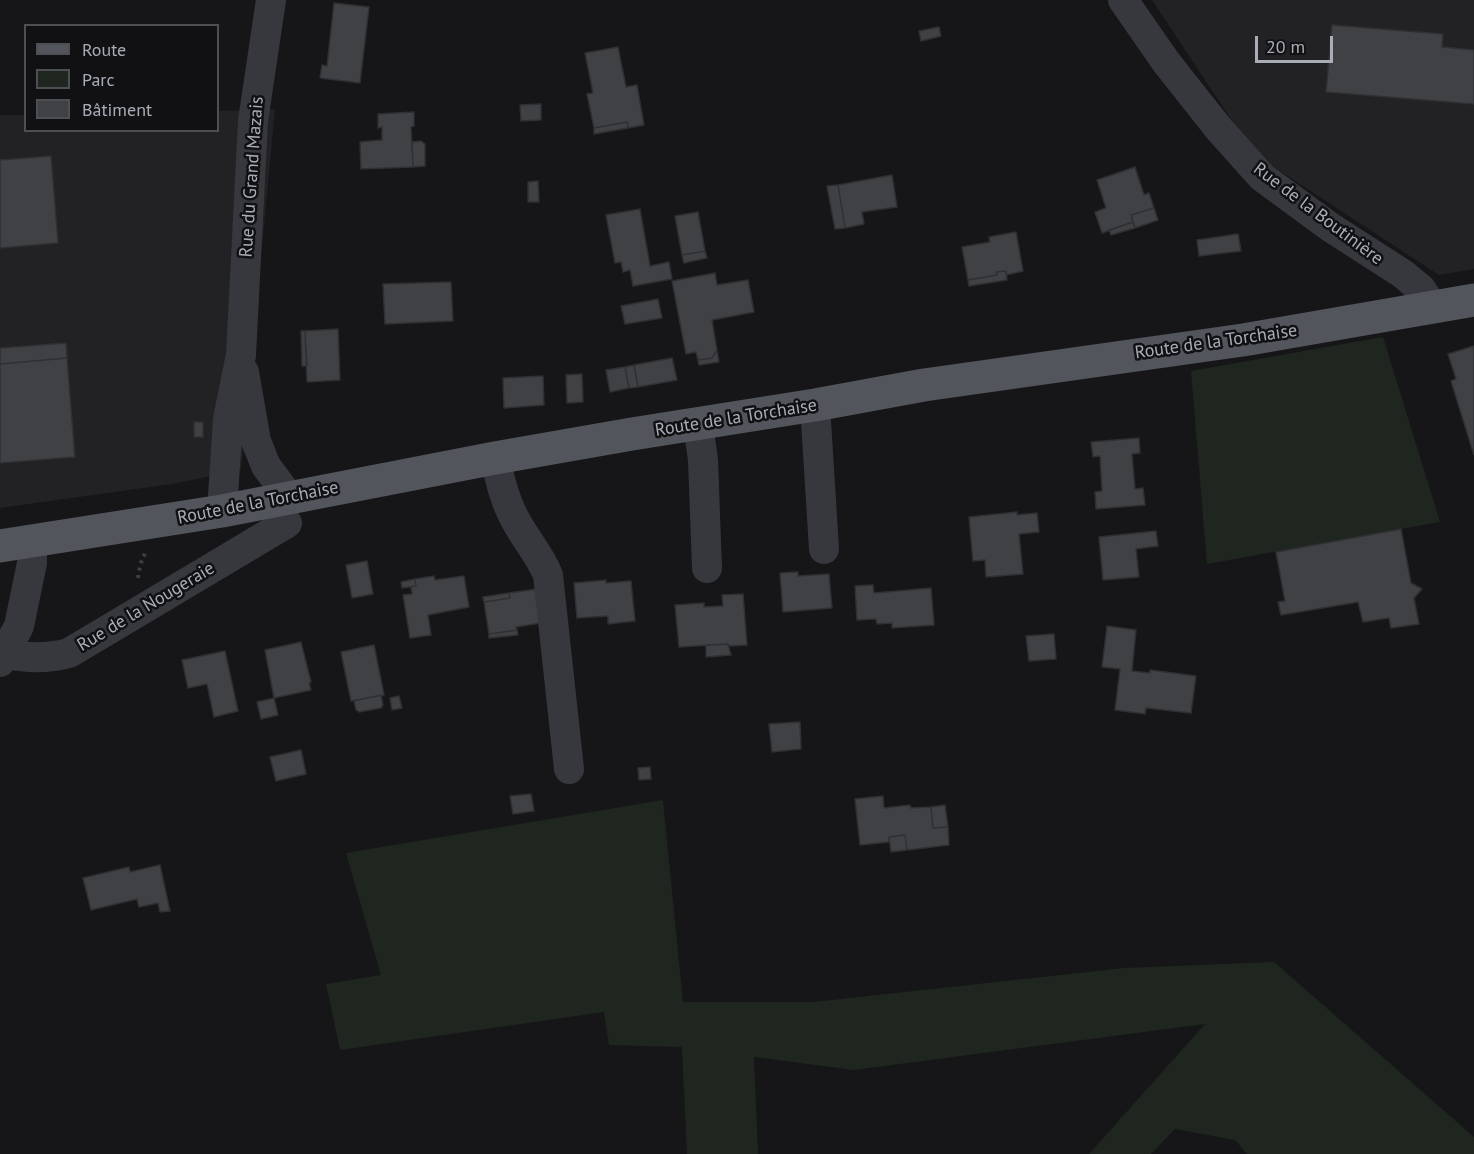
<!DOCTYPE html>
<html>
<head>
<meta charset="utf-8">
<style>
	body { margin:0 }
	#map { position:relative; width:1474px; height:1154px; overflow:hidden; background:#161618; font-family:"PT Sans",sans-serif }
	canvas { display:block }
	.legend { position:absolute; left:24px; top:24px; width:195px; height:108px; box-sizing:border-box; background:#111113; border:2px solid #4d4f55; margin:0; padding:8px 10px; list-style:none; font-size:18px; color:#a8adb8 }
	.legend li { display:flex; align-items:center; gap:12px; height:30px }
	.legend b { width:30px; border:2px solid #4d4f55 }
	.scale { position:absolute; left:1255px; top:36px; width:78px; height:27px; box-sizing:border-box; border:3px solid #a8adb8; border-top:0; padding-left:8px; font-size:18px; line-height:21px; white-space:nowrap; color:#a8adb8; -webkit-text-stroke:4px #111113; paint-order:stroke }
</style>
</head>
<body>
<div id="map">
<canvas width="1474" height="1154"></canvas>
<ul class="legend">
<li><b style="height:8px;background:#53555c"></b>Route</li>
<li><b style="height:16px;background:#1e261f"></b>Parc</li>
<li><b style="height:16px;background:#404145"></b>Bâtiment</li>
</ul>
<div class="scale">20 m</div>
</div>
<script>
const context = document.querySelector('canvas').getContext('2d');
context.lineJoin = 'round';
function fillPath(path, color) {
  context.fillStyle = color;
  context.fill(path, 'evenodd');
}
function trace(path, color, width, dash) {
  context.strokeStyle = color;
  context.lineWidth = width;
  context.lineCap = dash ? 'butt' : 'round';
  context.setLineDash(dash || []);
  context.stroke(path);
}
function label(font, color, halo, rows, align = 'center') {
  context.font = font + ' "PT Sans",sans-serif';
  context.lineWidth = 5;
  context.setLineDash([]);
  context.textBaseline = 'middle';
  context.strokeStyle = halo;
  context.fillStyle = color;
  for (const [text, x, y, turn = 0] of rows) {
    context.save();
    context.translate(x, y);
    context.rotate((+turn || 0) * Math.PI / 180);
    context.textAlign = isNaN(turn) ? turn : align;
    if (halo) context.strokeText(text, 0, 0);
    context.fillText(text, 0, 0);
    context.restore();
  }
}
const built = new Path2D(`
	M1152,0H1474V269L1439,275L1254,154Z
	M275,109L241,470L172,484L0,508V115H25L26,130H218V111Z`);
const green = new Path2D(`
	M1383,337L1440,522L1207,564L1191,371Z
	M663,800L683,1002H814L1124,968L1274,962L1474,1137V1154H1247L1235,1140L1175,1129L1151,1154H1089L1205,1024L854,1070L754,1057L758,1154H687L682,1047L609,1045L604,1012L340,1050L326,984L381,975L346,853Z`);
const building = new Path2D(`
	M334,3L369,7L360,83L320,78L322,65L327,66Z
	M1332,25L1443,34L1442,47L1474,50V104L1326,92Z
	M939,27L941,36L921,41L919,31Z
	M618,47L626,87L637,85L644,125L628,128L627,122L594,128L587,94L593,93L585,53Z
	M541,104V120L521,121L520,105Z
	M414,112V126L411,127L413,167L361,169L360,142L382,140V127L378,128V114Z
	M627,122L628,128L594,134V128Z
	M421,141L425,144V166L413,167L412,142Z
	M51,156L58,243L0,248V160Z
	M1135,167L1144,195L1149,193L1154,208L1131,215L1133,222L1102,233L1095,212L1106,208L1097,180Z
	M892,175L897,207L862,212L864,224L845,228L838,185Z
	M538,181L539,202H528V182Z
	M838,185L845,228L835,229L827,186Z
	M1154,208L1158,220L1135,228L1131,215Z
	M640,209L650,266L669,262L672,279L633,286L630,270L623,272L621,262L615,263L606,215Z
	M698,212L705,251L682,255L675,216Z
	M1133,222L1135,228L1111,235L1109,230Z
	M1016,232L1023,271L1006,275V271L996,272L997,275L968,280L962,247L990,242L989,237Z
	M1238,234L1241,251L1199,256L1197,240Z
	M705,251L707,258L684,263L682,255Z
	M1006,271L1007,280L969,286L968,280L997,275L996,272Z
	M715,273L717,285L748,280L754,312L712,320L717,350L712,358L698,360L696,352L686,354L672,281Z
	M451,282L453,321L385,324L383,284Z
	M658,299L662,318L625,324L621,306Z
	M338,329L340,380L307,382L305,331Z
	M301,331H305L307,366H302Z
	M66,343L67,358L0,364V348Z
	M1474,346V455L1451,381L1456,379L1448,354Z
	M717,350L719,362L699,365L698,360L712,358Z
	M67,358L75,457L0,463V364Z
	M672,358L677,380L638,387L634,365Z
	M634,365L638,387L629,388L625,367Z
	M625,367L629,388L610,392L606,370Z
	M582,374L583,402L567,403L566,375Z
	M543,376L544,405L504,408L503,378Z
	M194,422H203V437H194Z
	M1139,438L1140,453L1132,454L1135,489L1143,488L1145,505L1096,509L1095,492L1102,491L1100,456L1093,457L1091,442Z
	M1017,512V515L1037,513L1039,532L1019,534L1023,574L986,577L985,560L973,561L969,517Z
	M1401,529L1411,583L1422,589L1414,598L1419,624L1391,628L1389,618L1363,622L1358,602L1281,615L1278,602L1285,601L1276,552Z
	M1156,531L1158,546L1136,549L1139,577L1103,580L1099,537Z
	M367,561L373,594L352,598L346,565Z
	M798,572V576L829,574L832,608L783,612L780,573Z
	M434,576L435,580L464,576L469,607L428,615L431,635L410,638L403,595L412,594L411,587L416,586L415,579Z
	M415,579L416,586L402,588L401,582Z
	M606,580V583L631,581L635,621L608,624V616L577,618L574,583Z
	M873,585L874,593L931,588L934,625L892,628V623L877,624L876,619L857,620L855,586Z
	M537,589L541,623L516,627L517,630L489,634L484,602L510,598L509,593Z
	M509,593L510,598L484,602L483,597Z
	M743,594L747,645L728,646V644L679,647L675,605L704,603V607L723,606L722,595Z
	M1107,626L1136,630L1132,671L1150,673V670L1196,676L1191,713L1146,708L1145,714L1115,710L1120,669L1102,667Z
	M517,630L518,635L489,638V634Z
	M1054,634L1056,659L1029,661L1026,636Z
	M301,642L311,682L309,683L311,690L274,698L265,650Z
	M728,644L731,655L706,657V645Z
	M374,645L384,695L351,701L341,652Z
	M225,651L238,711L214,717L207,684L188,688L182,660Z
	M381,695L383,705L381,708L359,712L356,710L354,701Z
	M399,696L402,708L392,710L390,698Z
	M274,698L278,715L261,719L257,702Z
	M800,722L801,749L772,752L769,724Z
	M301,750L306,774L276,781L270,757Z
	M650,767L651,779L639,780L638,768Z
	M531,794L534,811L513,814L510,796Z
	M883,796L884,808L910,805L911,808L931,807L933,828L948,827L949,845L907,850L905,835L889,837V842L860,845L855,799Z
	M945,805L948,827L933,828L931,807Z
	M905,835L907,850L891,852L889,837Z
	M160,865L170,911L160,912L158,903L139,907L137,899L91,910L83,878L129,867L130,872Z`);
const path = new Path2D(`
	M138,578L140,565L146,551`);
const minor = new Path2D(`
	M1123,0L1166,62L1219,129L1262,177L1330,227L1403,274L1421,289L1433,307
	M244,372L256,441L266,466L289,497
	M815,405L824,549
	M698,424L703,460L707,568
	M495,458C500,480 505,502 516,521C526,540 540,555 548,575L569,769
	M222,511L228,419L241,355L253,121L271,0
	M5,654C27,658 46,659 69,653L287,523
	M0,662L19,626L32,563V542`);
const major = new Path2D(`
	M0,546L222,511L495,458L632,434L815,405L924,385L1243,340L1474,300`);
const streetNames = [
	["Rue du Grand Mazais",252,177,-86],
	["Rue de la Boutinière",1318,214,37],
	["Route de la Torchaise",1216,342,-8],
	["Route de la Torchaise",736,418,-9],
	["Route de la Torchaise",258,503,-11],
	["Rue de la Nougeraie",146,607,-31]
];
fillPath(built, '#222225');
fillPath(green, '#1e261f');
fillPath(building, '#404145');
trace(building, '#303034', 1.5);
trace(path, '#3d3f44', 4, [3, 4.5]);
trace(minor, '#37383d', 30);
trace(major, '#53555c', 33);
label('18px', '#a8adb8', '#111113', streetNames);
</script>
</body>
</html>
